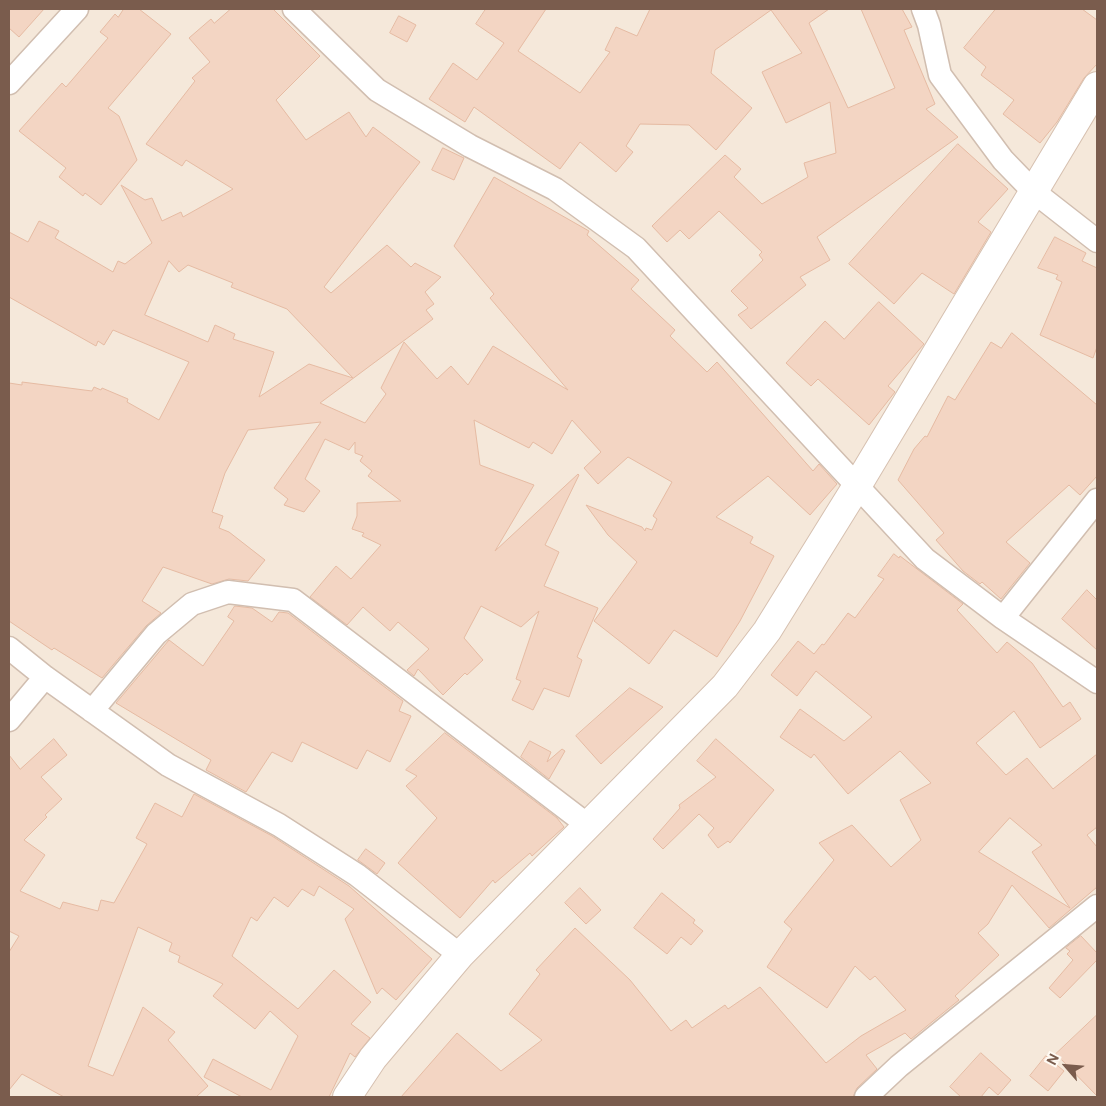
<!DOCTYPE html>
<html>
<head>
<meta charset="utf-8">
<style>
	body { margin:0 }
	#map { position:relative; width:1106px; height:1106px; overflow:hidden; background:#fdf6ec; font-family:"DM Sans",sans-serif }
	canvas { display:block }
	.frame { position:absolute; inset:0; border:10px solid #7a5c4d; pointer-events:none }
	.north { position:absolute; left:1041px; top:1041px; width:50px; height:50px; -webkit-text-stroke:4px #fffaf3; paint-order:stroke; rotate:297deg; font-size:14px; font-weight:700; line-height:20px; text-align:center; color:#7a5c4d }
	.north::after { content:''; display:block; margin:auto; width:18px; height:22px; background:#7a5c4d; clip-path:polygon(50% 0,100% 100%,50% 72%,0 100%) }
</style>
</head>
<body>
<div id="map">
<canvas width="1106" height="1106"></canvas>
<div class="frame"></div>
<div class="north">N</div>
</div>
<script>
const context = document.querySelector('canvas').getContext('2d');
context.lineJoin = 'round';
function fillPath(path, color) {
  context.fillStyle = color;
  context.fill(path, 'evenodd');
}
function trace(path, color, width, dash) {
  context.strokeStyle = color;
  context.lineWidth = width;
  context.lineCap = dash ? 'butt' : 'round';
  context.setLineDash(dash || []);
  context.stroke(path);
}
const residential = new Path2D(`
	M9,9H1097V1097H9Z`);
const building = new Path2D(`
	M9,9H44L19,37L9,28Z
	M124,9H139L171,34L108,108L119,116L137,160L101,205L85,193L83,196L59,177L66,168L19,131L62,83L66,87L108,38L100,32L115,14L118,17Z
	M231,9H273L320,56L276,100L306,140L349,112L366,137L373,127L420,162L324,287L331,293L387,245L411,267L415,263L441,277L425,292L434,304L426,310L433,319L320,403L365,423L386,394L381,388L404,342L437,379L451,366L468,385L493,346L568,390L490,298L494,294L454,246L494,177L589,231L587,235L639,280L631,289L675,330L670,336L707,372L717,362L813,471L819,464L837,484L810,515L768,476L716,517L753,537L750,543L774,556L740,621L717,657L674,630L649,664L594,621L637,562L608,535L586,505L642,527L645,531L646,528L652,530L657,519L653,516L672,482L628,457L598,484L584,468L601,452L572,420L552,454L533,442L529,448L474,420L480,465L534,485L495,551L578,474L579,475L545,545L559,552L544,586L598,608L577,657L582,660L569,697L544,688L533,710L512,700L521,681L516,679L539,611L521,627L481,606L464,638L483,660L467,675L465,673L443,695L418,669L414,676L407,670L429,649L398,622L390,631L363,607L347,625L310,597L336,566L351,579L381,545L362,536L364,533L352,529L357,516V503L401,501L368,476L372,471L360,461L363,456L355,453V442L349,450L325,439L305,479L320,491L304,512L284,505L288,499L274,488L321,422L248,430L225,473L212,512L223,516L219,528L229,532L265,560L248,581L229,579L212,584L163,567L142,601L161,613L146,626L102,678L54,648L52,650L9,621V383L22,385V382L92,391L94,387L101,390L102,388L128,399L127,402L159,420L189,362L113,330L104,345L98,341L96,346L9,297V232L28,242L39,221L59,231L55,238L113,272L118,261L125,264L152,243L121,185L145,200L152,198L162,221L181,212L183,217L233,189L186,160L182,166L146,144L195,81L192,78L210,62L189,38L211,19L214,23ZM169,261L179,272L188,265L233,283L231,287L287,309L353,378L309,364L259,397L274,352L233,339L235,334L215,325L208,342L145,315Z
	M486,9H546L518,51L580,93L610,52L605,50L616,27L637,36L650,9H829L809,23L848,108L895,88L861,9H902L912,27L904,30L935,104L926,109L958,137L817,237L830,260L800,277L806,285L751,329L738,315L748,308L731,291L763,260L759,255L762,252L719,211L689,239L680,230L667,242L652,226L725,155L741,169L734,177L762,204L808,177L804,163L836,153L830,102L786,123L762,72L802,53L771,10L715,50L711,73L752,108L716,150L689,125L640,124L626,146L633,152L616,172L580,142L560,169L474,107L465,122L429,99L453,63L477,80L504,43L476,24Z
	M996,9H1082L1097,20V64L1084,78L1057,122L1040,143L1003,114L1014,100L981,75L986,67L964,48Z
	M399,16L416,25L407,42L390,33Z
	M958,144L1008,189L978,222L991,232L954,294L922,273L894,304L849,264Z
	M443,148L464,158L454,180L432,170Z
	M1055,237L1086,253L1082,261L1097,268V347L1093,358L1040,335L1062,282L1056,279L1058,275L1038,268Z
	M879,302L924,344L888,386L895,392L869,425L818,379L811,386L786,363L825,321L844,339Z
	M1012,333L1097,405V476L1080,495L1069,485L1006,542L1030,563L1001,599L982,582L980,584L963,571L936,540L944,533L898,480L914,449L925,436L927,437L948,396L955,400L991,342L1001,348Z
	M894,554L899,558L900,556L963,604L957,610L997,653L1007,642L1032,663L1063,707L1070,702L1081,719L1040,748L1014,711L976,743L1006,775L1027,758L1053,789L1097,754V827L1087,835L1097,847V887L1049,928L1012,885L988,924L978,933L999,955L955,996L959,1000L911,1039L905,1033L866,1055L877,1069L857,1088L853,1097H401L457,1033L501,1071L542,1040L509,1014L540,974L536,970L575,928L630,980L671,1031L686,1020L692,1028L725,1005L728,1009L760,987L826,1063L861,1036L906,1010L875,976L870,980L855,966L827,1008L767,967L792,929L784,922L834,860L819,843L852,825L891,867L921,840L900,800L931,783L900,751L848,794L814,754L811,758L780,737L800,709L844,741L872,717L816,671L797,696L771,675L798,641L814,654L822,644L824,645L848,613L855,618L884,579L878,576ZM1010,818L1042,845L1032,852L1070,908L979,852Z
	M1087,590L1097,600V650L1062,619Z
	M235,606L252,608L272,622L279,612L288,613L403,701L399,711L411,716L390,762L367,750L357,769L302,742L292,762L272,752L246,792L206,770L211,760L116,703L169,640L203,666L234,621L228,617Z
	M630,688L663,707L601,764L576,736Z
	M445,733L557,818L564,827L532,856L530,853L495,883L493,880L460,918L398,863L437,818L406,786L417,776L406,770Z
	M54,739L67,755L41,777L62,799L45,815L47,817L24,840L45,855L20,891L60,909L63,902L98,911L101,900L114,903L147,844L136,838L155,803L182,817L194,794L272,836L349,886L432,959L396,1000L382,988L377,994L345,919L354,909L319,886L314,896L302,889L288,907L274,897L257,921L251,917L232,956L298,1009L334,970L371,1002L351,1024L370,1038L355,1057L350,1053L329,1097H242L204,1077L213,1059L271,1090L298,1036L270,1011L255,1029L213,996L223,984L178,962L180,956L169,951L172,943L138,927L88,1066L113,1076L143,1007L175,1032L168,1040L208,1086L196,1097H64L22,1074L9,1090V952L19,936L9,931V755L20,769Z
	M716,739L774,790L730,843L728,841L718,848L708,835L714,828L699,814L663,849L653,839L680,808L679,805L716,777L697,761Z
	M530,741L551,752L547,762L562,749L565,751L549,779L521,757Z
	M366,849L385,863L377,874L358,860Z
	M580,888L601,910L586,924L565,903Z
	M662,893L695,920L693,923L703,931L691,945L681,937L667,954L634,928Z
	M1081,936L1097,953V960L1060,998L1049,988L1073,960L1067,954L1070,951L1066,948Z
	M1097,1015V1096L1056,1054Z
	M981,1053L1011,1080L998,1095L989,1087L981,1097H961L950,1087Z
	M1046,1056L1064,1071L1048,1091L1030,1076Z`);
const street = new Path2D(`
	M294,9L377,90L470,146L555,189L636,248L925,559L1003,618L1097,682
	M923,9L929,25L940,75L1003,160L1033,191L1097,241
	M9,83L77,9
	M1003,618L1097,500
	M9,648L45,677L168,765L279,825L357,875L460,955
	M92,711L156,634L192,604L228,592L293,600L589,826
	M9,720L45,677
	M866,1097L899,1066L1097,906`);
const secondary = new Path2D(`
	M347,1097L373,1058L460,955L725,686L767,631L857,486L1097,86`);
fillPath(residential, '#f5e8da');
fillPath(building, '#f3d5c3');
trace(building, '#e6bba3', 1);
trace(street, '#d1beb0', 25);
trace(secondary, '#d6c0b0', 30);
trace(street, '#fff', 22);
trace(secondary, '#fff', 28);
</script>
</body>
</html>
